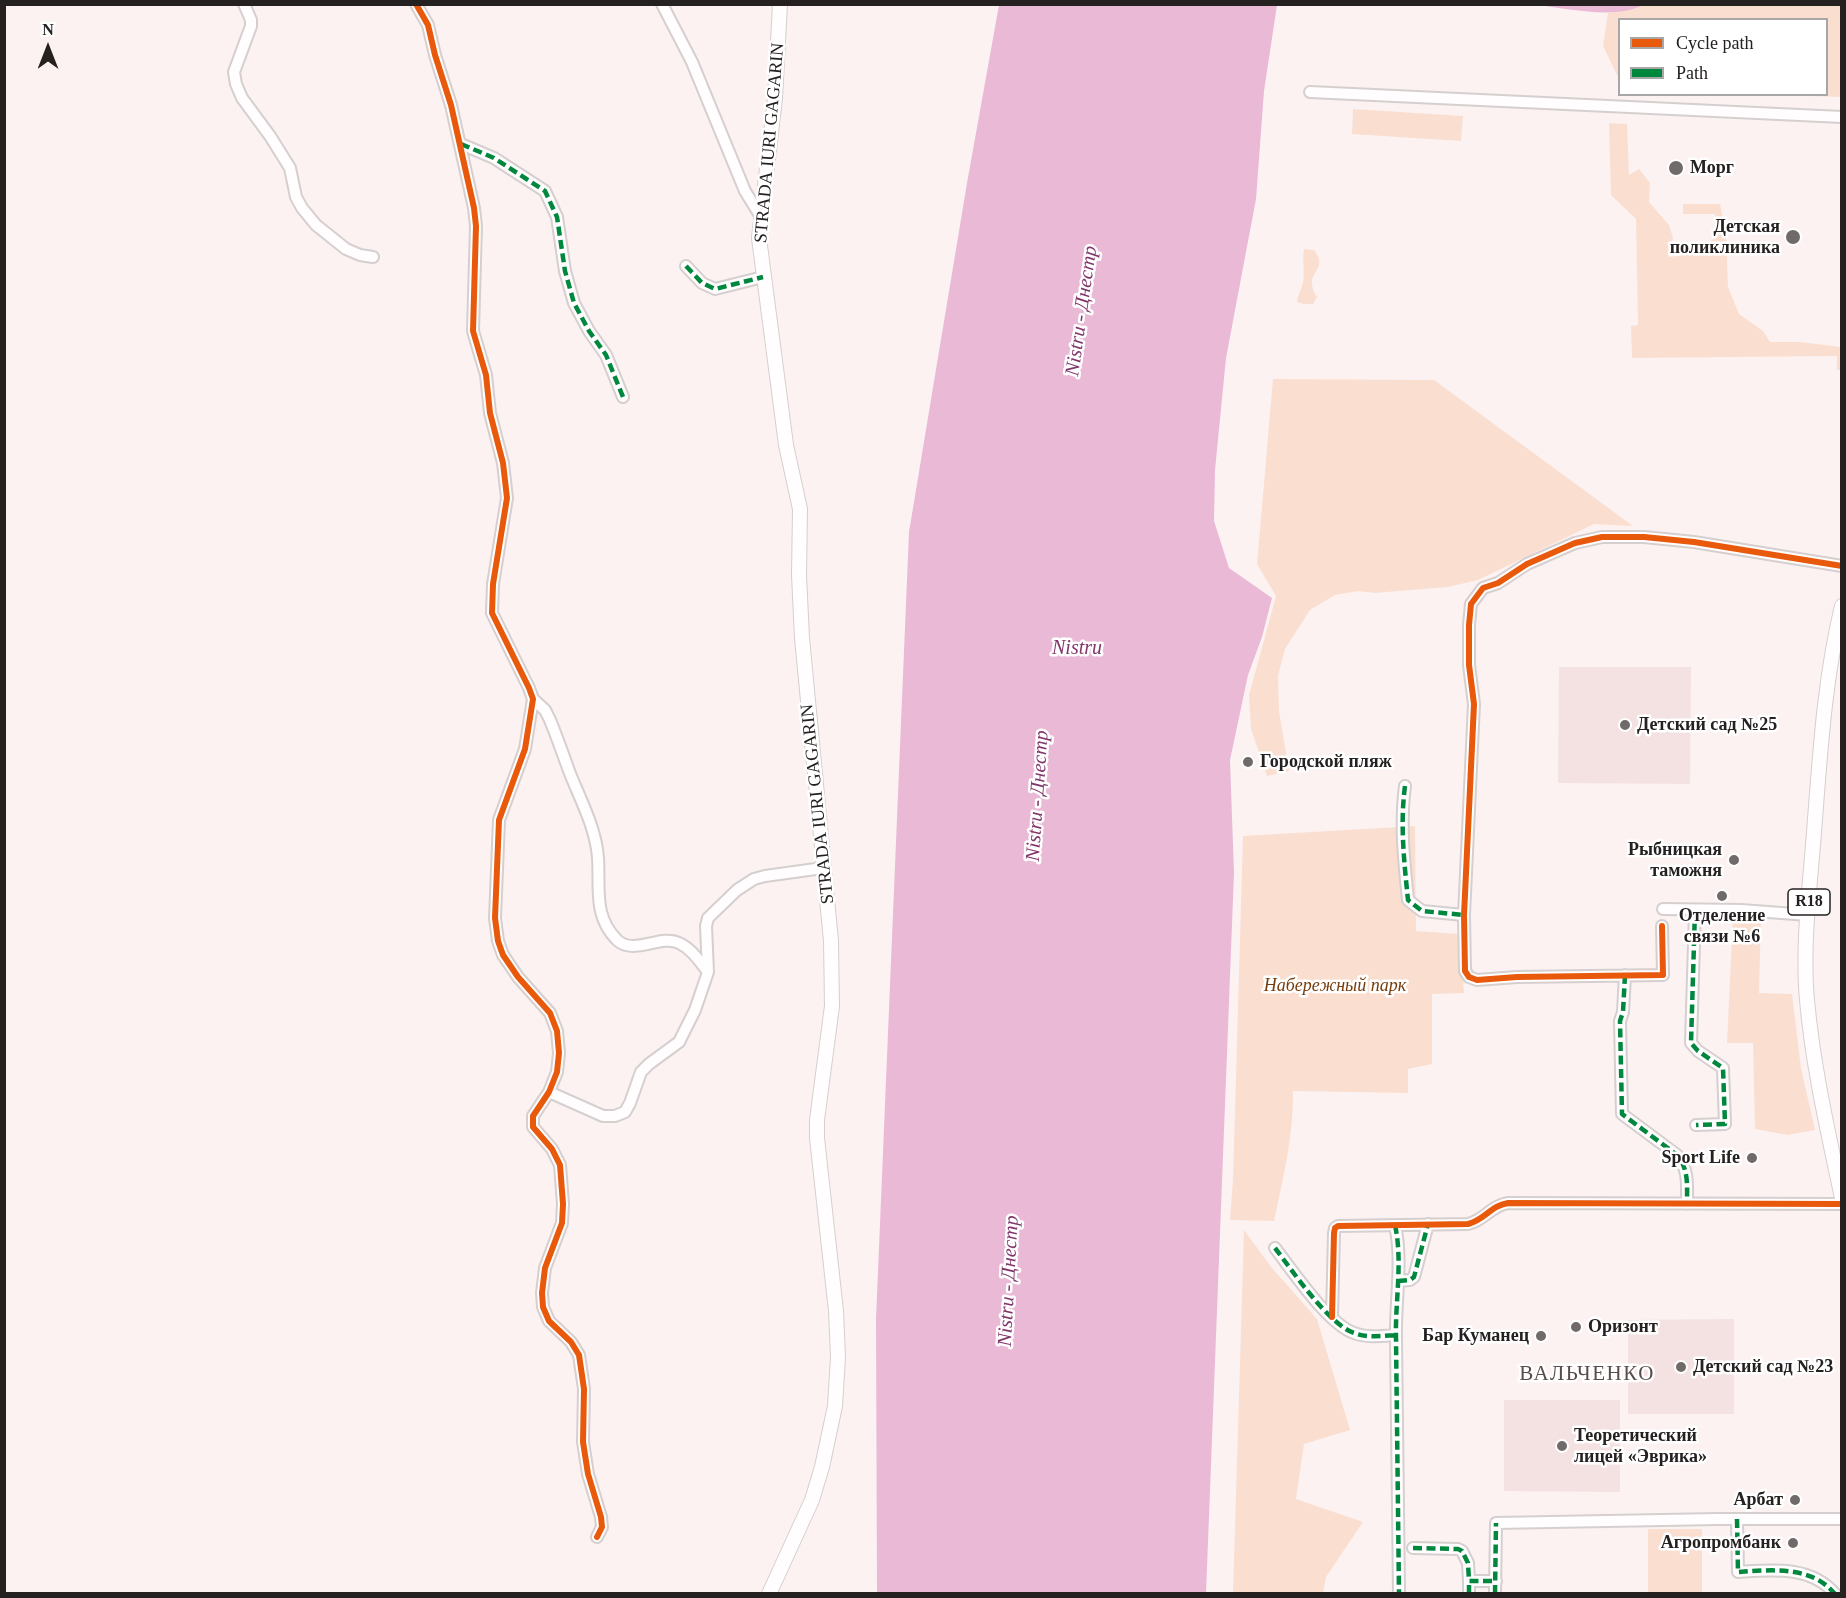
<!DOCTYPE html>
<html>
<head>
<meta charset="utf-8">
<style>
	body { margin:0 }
	#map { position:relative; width:1846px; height:1598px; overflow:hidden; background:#fcf2f2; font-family:"Times New Roman",serif }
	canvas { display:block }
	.frame { position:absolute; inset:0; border:6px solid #262121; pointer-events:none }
	.legend { position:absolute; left:1618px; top:18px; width:210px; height:78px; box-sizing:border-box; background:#fff; border:2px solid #a8a6a6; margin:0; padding:8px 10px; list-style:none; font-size:18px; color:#262121 }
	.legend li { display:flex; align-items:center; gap:12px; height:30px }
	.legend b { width:30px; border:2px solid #a8a6a6 }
	.north { position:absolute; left:18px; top:18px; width:60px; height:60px; -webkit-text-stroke:4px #fff; paint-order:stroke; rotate:0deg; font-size:16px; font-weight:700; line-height:24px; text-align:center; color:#262121 }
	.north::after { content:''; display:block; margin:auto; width:21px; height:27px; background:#262121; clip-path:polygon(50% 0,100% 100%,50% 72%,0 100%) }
</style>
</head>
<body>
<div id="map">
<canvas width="1846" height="1598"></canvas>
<div class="frame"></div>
<ul class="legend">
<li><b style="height:8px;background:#e8590c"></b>Cycle path</li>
<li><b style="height:8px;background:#00873e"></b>Path</li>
</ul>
<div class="north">N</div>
</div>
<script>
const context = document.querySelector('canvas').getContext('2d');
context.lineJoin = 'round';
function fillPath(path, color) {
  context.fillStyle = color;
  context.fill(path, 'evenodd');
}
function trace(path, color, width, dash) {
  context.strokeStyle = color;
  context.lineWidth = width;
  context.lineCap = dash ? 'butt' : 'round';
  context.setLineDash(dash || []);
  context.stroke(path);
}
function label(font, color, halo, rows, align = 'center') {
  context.font = font + ' "Times New Roman",serif';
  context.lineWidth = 5;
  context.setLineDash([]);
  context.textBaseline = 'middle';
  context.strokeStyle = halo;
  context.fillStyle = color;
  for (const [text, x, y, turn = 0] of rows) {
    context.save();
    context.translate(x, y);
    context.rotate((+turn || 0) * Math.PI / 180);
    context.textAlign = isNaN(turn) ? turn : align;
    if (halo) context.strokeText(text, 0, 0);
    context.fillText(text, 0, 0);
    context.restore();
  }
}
const built = new Path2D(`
	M1559,667H1691L1690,784L1558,783Z
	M1734,1319V1414H1628V1320Z
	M1504,1400H1620V1492L1504,1491Z`);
const green = new Path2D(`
	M1643,5H1841V97L1776,95L1826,94V20H1620L1619,79L1603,46L1608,13L1634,9Z
	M1353,109L1463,116L1461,141L1352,134Z
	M1609,123L1627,124L1629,175L1639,169L1650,183L1649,202L1669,225L1673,238L1668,257L1686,255L1685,246L1697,248L1714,239L1715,214H1683V204H1720L1726,234L1728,287L1739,314L1763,331L1770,342H1800L1841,347V370H1837V356L1632,358L1631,326L1638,325L1636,219L1611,195Z
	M1304,249L1314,250C1331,272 1301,270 1317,297L1313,304H1303L1297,302C1298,294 1302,288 1303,282C1305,271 1302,260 1304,249Z
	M1273,379L1434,380L1633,526L1594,524L1478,580L1448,587L1375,593L1358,591L1335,595L1310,610L1285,649L1278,676L1279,711L1289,771L1267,776L1251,729L1249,695L1276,596L1257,564Z
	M1415,826L1416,931L1459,934L1464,993L1432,994V1064L1408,1069V1093L1293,1091C1294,1134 1283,1179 1274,1221L1230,1220L1233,1179L1243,836Z
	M1733,916H1761L1759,993L1792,994L1801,1068L1815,1130L1787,1135L1755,1129L1753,1043H1727Z
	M1244,1230L1272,1268L1317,1319L1350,1430L1304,1444L1296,1499L1363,1522L1326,1577L1323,1593H1233Z
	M1648,1529H1702V1593H1648Z`);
const water = new Path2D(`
	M999,5H1277L1264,91L1256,199L1226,358L1215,470L1214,521L1229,568L1272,598L1262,637L1248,675L1230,760L1234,873L1206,1593H877L876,1319L909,532L967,183Z
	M1536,5H1643C1615,20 1567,8 1536,5Z`);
const minor = new Path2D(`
	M244,4L251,20V26L234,72L236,84L242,98L270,136L290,168L296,197L302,208L316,225L346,249L360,255L373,257
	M416,4L428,25L435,55L451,105L474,208L476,226L473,331L486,375L490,413L503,463L507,498L493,584L492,613L529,688L533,699L525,749L499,820L495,918L498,941L503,955L518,977L550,1013L557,1031L559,1053L557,1072L549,1092L533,1116V1127L552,1149L560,1165L563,1204L562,1223L545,1268L542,1293L543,1307L549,1321L571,1342L579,1355L584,1389L583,1442L588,1474L601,1517L602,1527L597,1537
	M662,4L692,62L745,191L761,217
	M1310,92L1842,117
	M461,144L494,158L545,191L557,217L565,271L574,303L589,331L606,355L623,397
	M686,266L702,283L715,289L763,277
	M533,699L545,710L550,720C557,737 563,754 569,771C580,799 596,828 598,858C600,888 593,916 617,940C634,956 660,934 679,943C692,949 700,962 708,972
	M1405,786C1400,824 1404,861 1408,900L1422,911L1464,915
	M1663,909L1741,910L1808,915
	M1695,910L1691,1043L1698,1051L1723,1068L1725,1124L1696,1125
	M1662,926L1663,975L1517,977L1477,980L1469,977L1465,971L1464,915L1474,704L1469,665V625L1471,604L1483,588L1498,583L1527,564L1575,543L1602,537H1644L1694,542L1842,566
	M1625,975L1623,1012L1620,1021L1622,1114L1677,1155C1689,1169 1687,1186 1687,1204
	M549,1092L603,1116H615L625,1112L630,1103L641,1072L649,1064L679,1042L695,1010L708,972L706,926L708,918L737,890L754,879L765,876L823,868
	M1395,1225C1403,1262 1395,1301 1396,1338C1397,1423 1398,1508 1399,1594
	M1275,1248C1292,1270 1328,1324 1354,1333C1367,1338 1382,1336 1396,1335
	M1398,1281L1410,1280L1414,1277L1428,1224
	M1332,1317L1334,1233L1335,1228L1338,1226L1468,1224C1485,1220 1490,1206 1508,1203L1842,1204
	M1737,1519L1738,1572C1771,1570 1811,1565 1835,1594
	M1413,1548L1458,1549L1462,1551L1468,1563L1469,1581
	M1469,1594V1581H1496
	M1495,1594L1496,1523L1718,1519H1842`);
const major = new Path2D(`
	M1842,606C1824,681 1820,756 1814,832C1810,887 1802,945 1807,1000C1813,1067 1828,1132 1842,1198
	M769,1594L812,1500L822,1467L835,1406L838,1357L836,1311L817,1138V1120L832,1006L831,941L802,638L799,575L800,509L786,445L759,238L775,98L780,4`);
const quiet = new Path2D(`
	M461,144L494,158L545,191L557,217L565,271L574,303L589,331L606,355L623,397
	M686,266L702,283L715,289L763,277
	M1405,786C1400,824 1404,861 1408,900L1422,911L1464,915
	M1695,910L1691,1043L1698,1051L1723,1068L1725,1124L1696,1125
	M1625,975L1623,1012L1620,1021L1622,1114L1677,1155C1689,1169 1687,1186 1687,1204
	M1395,1225C1403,1262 1395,1301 1396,1338C1397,1423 1398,1508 1399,1594
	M1275,1248C1292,1270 1328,1324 1354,1333C1367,1338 1382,1336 1396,1335
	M1398,1281L1410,1280L1414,1277L1428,1224
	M1737,1519L1738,1572C1771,1570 1811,1565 1835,1594
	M1413,1548L1458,1549L1462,1551L1468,1563L1469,1581
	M1469,1594V1581H1496
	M1495,1594L1496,1523`);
const cycleway = new Path2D(`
	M416,4L428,25L435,55L451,105L474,208L476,226L473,331L486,375L490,413L503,463L507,498L493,584L492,613L529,688L533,699L525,749L499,820L495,918L498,941L503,955L518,977L550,1013L557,1031L559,1053L557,1072L549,1092L533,1116V1127L552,1149L560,1165L563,1204L562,1223L545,1268L542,1293L543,1307L549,1321L571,1342L579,1355L584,1389L583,1442L588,1474L601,1517L602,1527L597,1537
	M1662,926L1663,975L1517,977L1477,980L1469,977L1465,971L1464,915L1474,704L1469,665V625L1471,604L1483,588L1498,583L1527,564L1575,543L1602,537H1644L1694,542L1842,566
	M1332,1317L1334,1233L1335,1228L1338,1226L1468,1224C1485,1220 1490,1206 1508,1203L1842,1204`);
const markers = [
	[1676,168,8,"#716a6a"],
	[1793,237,8,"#716a6a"],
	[1625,725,6,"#716a6a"],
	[1248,762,6,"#716a6a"],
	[1734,860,6,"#716a6a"],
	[1722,896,6,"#716a6a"],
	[1752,1158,6,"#716a6a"],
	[1576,1327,6,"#716a6a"],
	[1541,1336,6,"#716a6a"],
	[1681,1367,6,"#716a6a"],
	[1562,1446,6,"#716a6a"],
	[1795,1500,6,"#716a6a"],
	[1793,1543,6,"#716a6a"]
];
const shields = [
	[1809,902,42]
];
const shieldNames = [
	["R18",1809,902]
];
const streetNames = [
	["STRADA IURI GAGARIN",770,143,-85],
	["STRADA IURI GAGARIN",818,804,-96]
];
const poiNames = [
	["Морг",1690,168],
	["Детская",1780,227,"right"],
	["поликлиника",1780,248,"right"],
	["Детский сад №25",1637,725],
	["Городской пляж",1260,762],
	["Рыбницкая",1722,850,"right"],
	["таможня",1722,871,"right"],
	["Отделение",1722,916,"center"],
	["связи №6",1722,937,"center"],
	["Sport Life",1740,1158,"right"],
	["Оризонт",1588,1327],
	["Бар Куманец",1529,1336,"right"],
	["Детский сад №23",1693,1367],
	["Теоретический",1574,1436],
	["лицей «Эврика»",1574,1457],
	["Арбат",1783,1500,"right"],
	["Агропромбанк",1781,1543,"right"]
];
const parkNames = [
	["Набережный парк",1335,986]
];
const waterNames = [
	["Nistru - Днестр",1082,311,-82],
	["Nistru",1077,649],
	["Nistru - Днестр",1038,796,-86],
	["Nistru - Днестр",1009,1281,-87]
];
const quarterNames = [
	["ВАЛЬЧЕНКО",1587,1374]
];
fillPath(built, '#f4e2e2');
fillPath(green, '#fadfd1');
fillPath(water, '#eab9d6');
trace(minor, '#d6cfcf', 14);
trace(major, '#d6cfcf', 16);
trace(minor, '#fffdfd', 10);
trace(major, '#fffdfd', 14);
trace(quiet, '#00873e', 4.5, [9, 4.5]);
trace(cycleway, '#e8590c', 6);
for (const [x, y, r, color] of markers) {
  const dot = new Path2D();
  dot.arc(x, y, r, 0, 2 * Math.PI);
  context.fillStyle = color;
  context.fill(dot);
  trace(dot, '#fff', 2);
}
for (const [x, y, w] of shields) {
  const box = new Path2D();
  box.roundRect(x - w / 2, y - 13, w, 26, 4.5);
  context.fillStyle = '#fff';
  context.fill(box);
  trace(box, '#262121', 1.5);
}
label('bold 16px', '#262121', null, shieldNames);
label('18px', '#262121', '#fff', streetNames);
label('bold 18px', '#262121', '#fff', poiNames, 'left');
label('italic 18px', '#773c0c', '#fff', parkNames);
label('italic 20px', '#81356a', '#fff', waterNames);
context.letterSpacing = '1.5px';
label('21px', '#574b4b', '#fff', quarterNames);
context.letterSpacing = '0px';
</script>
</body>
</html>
